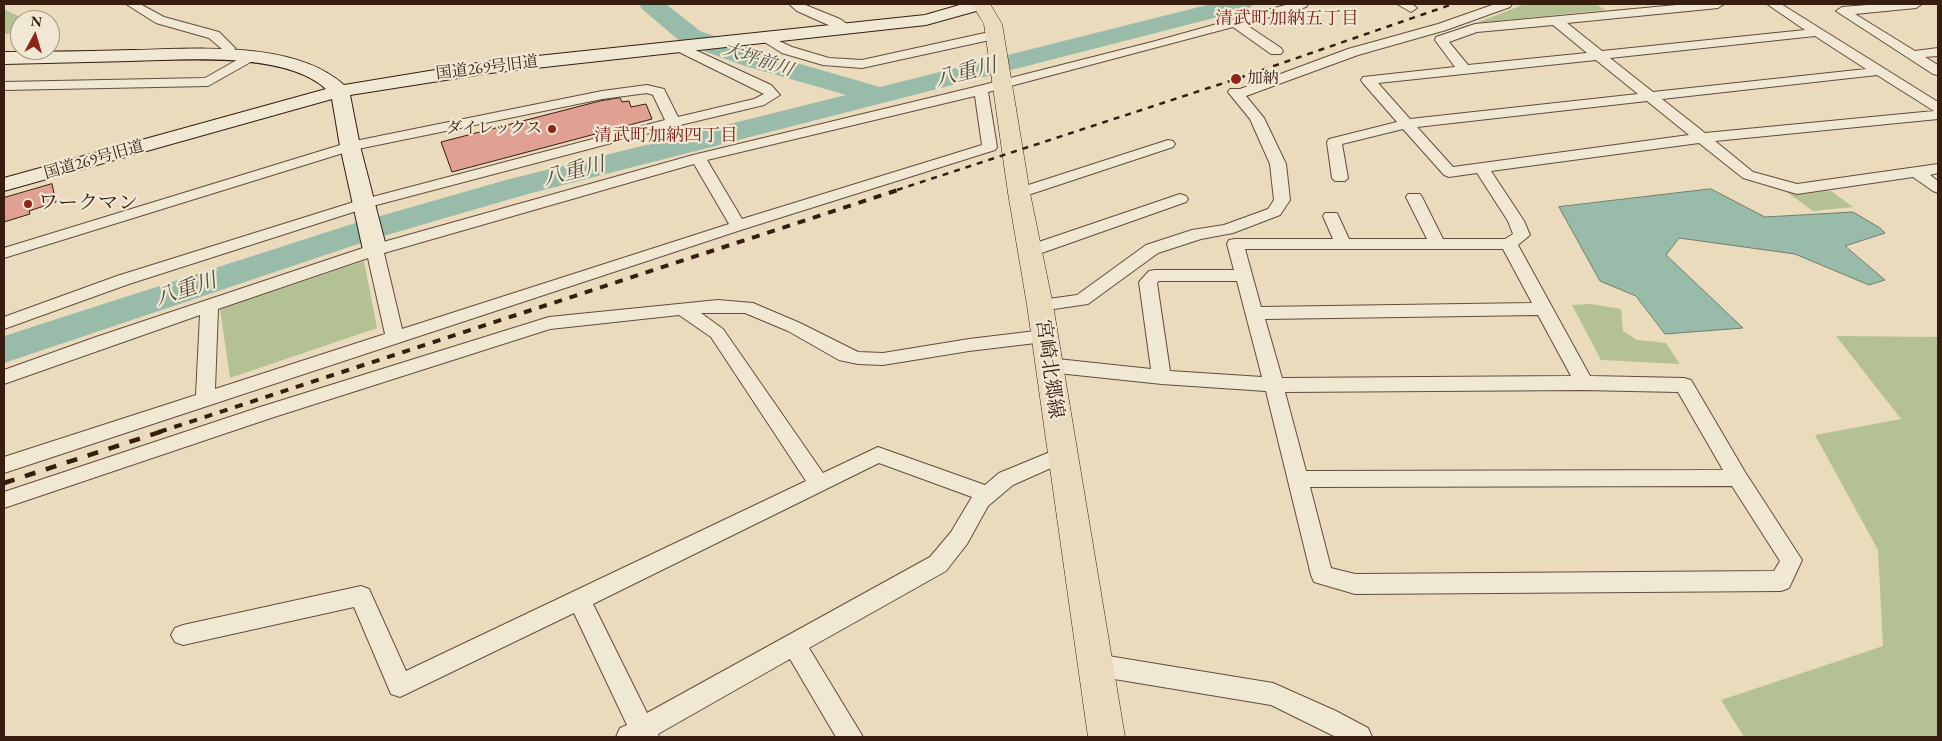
<!DOCTYPE html>
<html>
<head>
<meta charset="utf-8">
<style>
	body { margin:0 }
	#map { position:relative; width:1942px; height:741px; overflow:hidden; background:#eadbbd; font-family:"EB Garamond",serif }
	canvas { display:block }
	.frame { position:absolute; inset:0; border:5px solid #361d10; pointer-events:none }
	.north { position:absolute; left:10px; top:10px; width:50px; height:50px; box-sizing:border-box; background:#f1e8d4; border:1px solid #a69786; border-radius:50%; rotate:6deg; font-size:14px; font-weight:700; line-height:20px; text-align:center; color:#361d10 }
	.north::after { content:''; display:block; margin:auto; width:18px; height:22px; background:#8f2418; clip-path:polygon(50% 0,100% 100%,50% 72%,0 100%) }
</style>
</head>
<body>
<div id="map">
<canvas width="1942" height="741"></canvas>
<div class="frame"></div>
<div class="north">N</div>
</div>
<script>
const context = document.querySelector('canvas').getContext('2d');
context.lineJoin = 'round';
function fillPath(path, color) {
  context.fillStyle = color;
  context.fill(path, 'evenodd');
}
function trace(path, color, width, dash) {
  context.strokeStyle = color;
  context.lineWidth = width;
  context.lineCap = dash ? 'butt' : 'round';
  context.setLineDash(dash || []);
  context.stroke(path);
}
function label(font, color, halo, rows, align = 'center') {
  context.font = font + ' "EB Garamond","Noto Serif JP",serif';
  context.lineWidth = 4.5;
  context.setLineDash([]);
  context.textBaseline = 'middle';
  context.strokeStyle = halo;
  context.fillStyle = color;
  for (const [text, x, y, turn = 0] of rows) {
    context.save();
    context.translate(x, y);
    context.rotate((+turn || 0) * Math.PI / 180);
    context.textAlign = isNaN(turn) ? turn : align;
    if (halo) context.strokeText(text, 0, 0);
    context.fillText(text, 0, 0);
    context.restore();
  }
}
const green = new Path2D(`
	M1525,4H1596L1605,10L1476,23Z
	M4,9L26,20H20V33L4,34Z
	M1784,190L1800,193L1831,191L1853,207L1813,211Z
	M364,261L377,328L230,378L220,309Z
	M1591,304L1621,309L1623,331L1637,340L1666,343L1680,364L1601,360L1572,305Z
	M1836,336L1938,337V737H1744L1721,700L1883,646L1878,550L1815,435L1901,419Z`);
const water = new Path2D(`
	M1711,189L1765,217L1853,212L1880,228L1885,233L1845,246L1885,280L1869,285L1795,254L1679,238L1666,255L1743,328L1665,334L1636,296L1600,281L1559,207Z`);
const river = new Path2D(`
	M639,4H666L700,31L762,53L880,87L1211,4H1253L1249,9L528,194L373,239L4,363V336L349,225L506,180L846,95L742,65L682,43L642,9Z`);
const building = new Path2D(`
	M620,98L622,102L629,101L631,107L646,104L652,119L452,172L441,142L600,101Z
	M52,184L56,202L29,211L30,214L4,222V198Z`);
const street = new Path2D(`
	M126,4H140L164,17L219,32L235,48L232,58H222L220,55L222,49L209,38L156,23Z
	M789,4H803L840,19L854,29L848,33L844,32L797,11Z
	M1289,4H1308L1306,7L1245,24L1281,48L1283,51L1281,54H1271L1233,27L988,92L997,147L995,150L744,229L4,473V457L196,395L200,315L4,384V370L96,337L369,246L693,155L979,86L1152,42ZM975,96L982,145L742,219L707,160ZM694,164L729,224L402,329L384,253ZM368,258L385,334L215,389L218,309Z
	M1397,4H1412L1417,8L1411,12Z
	M1495,4H1512L1510,7L1446,30L1358,55L1246,96L1264,118L1286,164L1290,200L1280,215L1233,233L1201,239L1158,253L1088,304L1040,311L1034,309L1031,305L1034,301L1077,295L1146,245L1192,230L1224,225L1268,209L1274,200L1270,164L1250,119L1228,92L1230,89H1240L1348,49L1438,24Z
	M1687,4H1724L1718,8L1567,23L1602,51L1805,30L1767,4H1781L1938,102V119L1715,141L1753,172L1797,184L1938,164V173L1930,175L1938,181V193L1933,191L1913,177L1797,194L1743,178L1699,143L1491,171L1524,221L1530,235L1518,245L1590,376L1684,378L1691,380L1745,472L1802,560L1789,588L1781,591L1355,594L1314,582L1311,575L1266,391L1162,384L1048,372L1041,370L1039,365L1041,360L1048,358L1151,369L1139,282L1149,271L1155,270H1234L1227,244L1229,240L1235,239H1333L1323,216L1325,213H1337L1349,239H1427L1406,197L1408,194H1420L1422,197L1443,239H1505L1513,234L1508,221L1477,173L1449,177L1444,175L1403,129L1342,144L1348,178L1345,181H1335L1332,178L1327,142L1329,139L1397,122L1363,83L1361,80L1363,77L1455,67L1435,40L1436,37L1475,24ZM1553,25L1587,53L1468,65L1449,42L1477,32ZM1815,36L1866,69L1653,92L1610,58ZM1596,60L1638,94L1410,119L1378,83ZM1877,75L1934,111L1705,133L1662,99ZM1647,101L1689,135L1453,167L1417,127ZM1245,249H1503L1532,303L1261,307ZM1159,281H1237L1262,377L1170,371L1157,283ZM1538,315L1571,376L1282,378L1265,319ZM1584,390L1678,392L1723,470L1306,471L1285,392ZM1732,486L1780,561L1774,571L1355,574L1331,568L1310,487Z
	M1880,4H1922L1916,8L1855,14L1915,51L1938,48V56L1925,57L1938,65V75L1933,74L1836,11L1842,7Z
	M994,31L1000,35L999,38L862,68L823,65L782,53L758,38L764,34L792,47L829,58L862,60Z
	M680,43L771,85L780,95L764,105L676,126L369,207L129,284L4,329V317L117,276L357,201L665,120L653,95L647,93L602,99L353,150L4,258V248L350,142L602,91L647,85L664,89L678,117L754,99L764,94L675,50L674,47Z
	M251,52L256,53L258,56L256,59L208,86L4,90V82L205,78Z
	M1168,140L1173,141L1175,144L1173,147L1025,196H1013L1011,193L1013,190Z
	M1180,194L1186,196L1188,199L1186,202L1036,255L1030,256L1024,255L1022,251L1024,247Z
	M718,300L753,303L800,323L858,352L883,353L969,339L1044,330L1050,332L1053,336L1050,340L1044,342L969,351L883,365L858,364L839,360L788,331L745,313H701L723,329L823,473L878,447L985,485L999,473L1055,450L1062,447L1069,450L1072,455L1069,460L1013,485L988,506L967,544L946,571L809,648L863,737H836L790,659L658,734L659,737H616L620,728L627,725L574,613L400,697L391,694L354,607L183,645L175,642L171,635L175,628L183,625L361,586L369,589L406,671L806,481L711,337L679,315L550,329L271,418L4,508V492L257,408L549,317ZM879,463L972,497L951,532L930,557L647,713L593,604Z
	M1096,654L1273,683L1336,711L1368,728L1372,737H1336L1271,705L1096,676L1088,673L1084,665L1088,657Z`);
const secondary = new Path2D(`
	M963,4H990L987,8L926,25L490,73L350,95L360,146L387,250L383,255L375,257L367,255L363,250L340,146L332,99L4,191V178L326,89C285,51 182,60 130,61C88,62 46,63 4,64V52C47,52 91,51 134,50C196,49 294,40 344,85L490,61L925,15Z`);
const primary = new Path2D(`
	M972,4H990L1002,24L1030,193L1053,305L1125,737H1088L1027,305L1008,193L984,24Z`);
const railFar2 = new Path2D(`
	M897,190L1236,79L1453,4`);
const railFar1 = new Path2D(`
	M159,432L901,189`);
const rail = new Path2D(`
	M4,483L163,431`);
const markers = [
	[1236,79,6,"#8f2418"],
	[552,129,5,"#8f2418"],
	[28,204,5,"#8f2418"]
];
const farStreetnames = [
	["国道269号旧道",487,68,-7],
	["国道269号旧道",94,160,-16]
];
const farPoinames = [
	["加納",1247,79],
	["ダイレックス",542,129,"right"]
];
const farNeighbourhoodnames = [
	["清武町加納五丁目",1287,19],
	["清武町加納四丁目",666,136]
];
const farWaternames = [
	["大坪前川",758,60,18]
];
const poiNames = [
	["ワークマン",38,204]
];
const streetNames = [
	["宮崎北郷線",1049,369,82]
];
const waterNames = [
	["八重川",966,73,-14],
	["八重川",574,172,-14],
	["八重川",186,290,-18]
];
fillPath(green, '#b4c193');
fillPath(water, '#99bcaa');
trace(water, '#717c6c', 1);
fillPath(river, '#99bcaa');
fillPath(building, '#e1a192');
trace(building, '#361d10', 1);
trace(street, '#634c3b', 2);
trace(secondary, '#361d10', 2);
trace(primary, '#361d10', 1);
fillPath(street, '#f1e8d4');
fillPath(secondary, '#f1e8d4');
fillPath(primary, '#eadbbd');
trace(railFar2, '#361d10', 2.5, [6, 6]);
trace(railFar1, '#361d10', 4, [8, 8]);
trace(rail, '#361d10', 4.5, [11, 11]);
for (const [x, y, r, color] of markers) {
  const dot = new Path2D();
  dot.arc(x, y, r, 0, 2 * Math.PI);
  context.fillStyle = color;
  context.fill(dot);
  trace(dot, '#f1e8d4', 2);
}
label('16px', '#361d10', '#f1e8d4', farStreetnames);
label('16px', '#361d10', '#f1e8d4', farPoinames, 'left');
label('18px', '#7a1f14', '#f1e8d4', farNeighbourhoodnames);
label('italic 18px', '#544d3e', '#f1e8d4', farWaternames);
label('20px', '#361d10', '#f1e8d4', poiNames, 'left');
label('20px', '#361d10', '#f1e8d4', streetNames);
label('italic 21px', '#544d3e', '#f1e8d4', waterNames);
</script>
</body>
</html>
